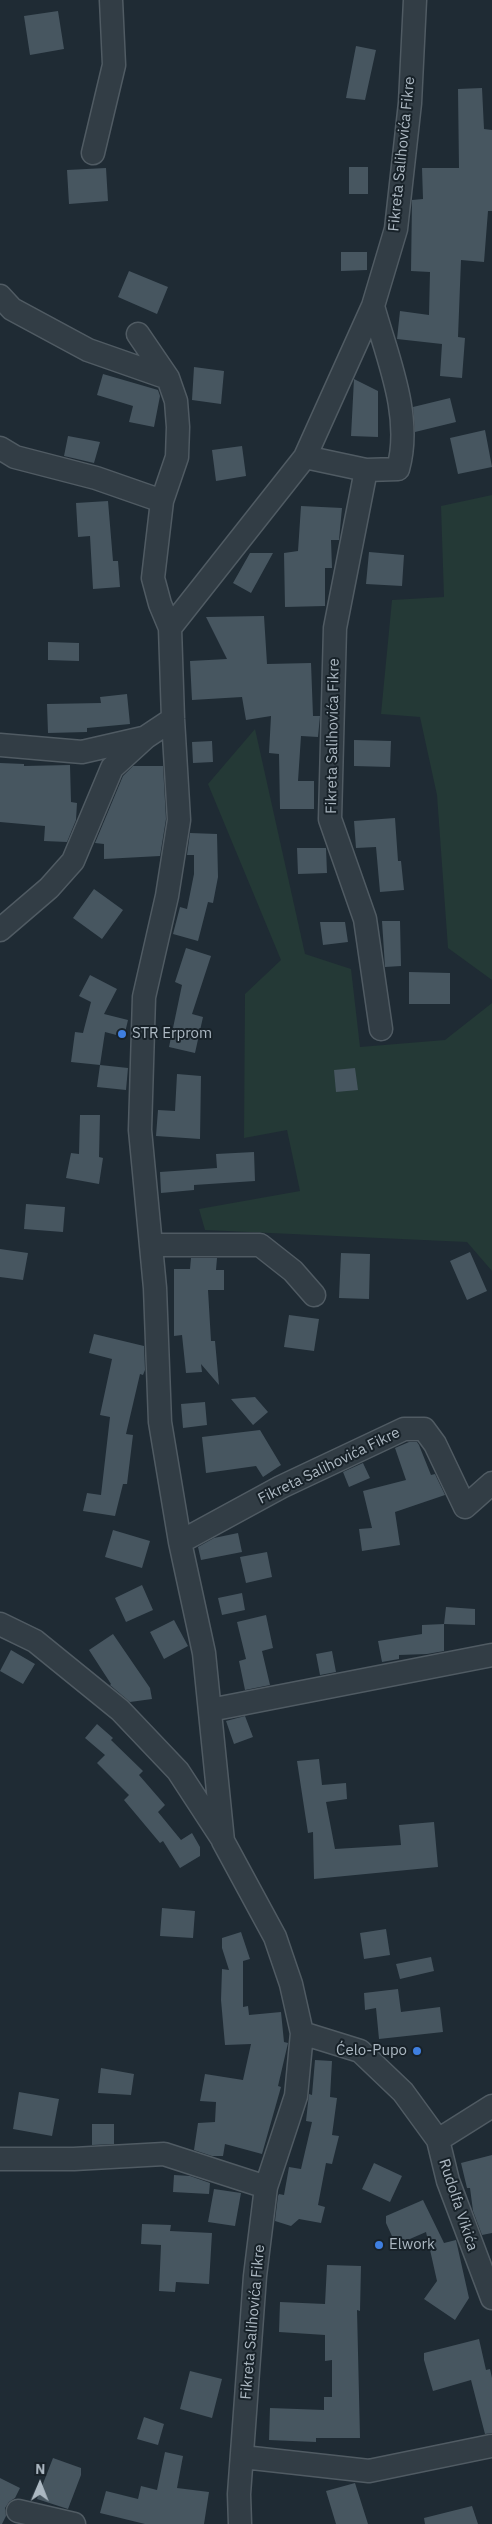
<!DOCTYPE html>
<html>
<head>
<meta charset="utf-8">
<style>
	body { margin:0 }
	#map { position:relative; width:492px; height:2524px; overflow:hidden; background:#1f2b34; font-family:"IBM Plex Sans",sans-serif }
	canvas { display:block }
	.north { position:absolute; left:15px; top:2459px; width:50px; height:50px; -webkit-text-stroke:4px #182229; paint-order:stroke; rotate:1deg; font-size:14px; font-weight:700; line-height:20px; text-align:center; color:#acb8c2 }
	.north::after { content:''; display:block; margin:auto; width:18px; height:22px; background:#acb8c2; clip-path:polygon(50% 0,100% 100%,50% 72%,0 100%) }
</style>
</head>
<body>
<div id="map">
<canvas width="492" height="2524"></canvas>
<div class="north">N</div>
</div>
<script>
const context = document.querySelector('canvas').getContext('2d');
context.lineJoin = 'round';
function fillPath(path, color) {
  context.fillStyle = color;
  context.fill(path, 'evenodd');
}
function trace(path, color, width, dash) {
  context.strokeStyle = color;
  context.lineWidth = width;
  context.lineCap = dash ? 'butt' : 'round';
  context.setLineDash(dash || []);
  context.stroke(path);
}
function label(font, color, halo, rows, align = 'center') {
  context.font = font + ' "IBM Plex Sans",sans-serif';
  context.lineWidth = 4;
  context.setLineDash([]);
  context.textBaseline = 'middle';
  context.strokeStyle = halo;
  context.fillStyle = color;
  for (const [text, x, y, turn = 0] of rows) {
    context.save();
    context.translate(x, y);
    context.rotate((+turn || 0) * Math.PI / 180);
    context.textAlign = isNaN(turn) ? turn : align;
    if (halo) context.strokeText(text, 0, 0);
    context.fillText(text, 0, 0);
    context.restore();
  }
}
const green = new Path2D(`
	M492,495V980L448,948L437,795L420,717L381,714L392,600L444,597L441,506Z
	M255,729L305,954L351,969L360,1047L445,1040L492,1003V1271L467,1242L205,1230L199,1209L300,1191L287,1130L244,1138L245,994L281,960L208,784Z`);
const building = new Path2D(`
	M58,11L64,49L30,55L24,16Z
	M356,46L376,50L365,100L346,98Z
	M482,88L484,129L492,130V211H488L484,262L461,260L458,337L465,338L462,378L440,376L442,344L397,339L400,311L429,315L430,272L411,271L412,200L423,199L422,168H459L458,89Z
	M349,167H368V194H349Z
	M106,168L108,201L69,204L67,170Z
	M341,252H367V270L341,271Z
	M129,271L168,287L157,314L118,297Z
	M194,367L224,371L221,404L192,400Z
	M103,374L158,390L160,396L154,427L129,422L133,406L97,395Z
	M354,379L378,391V437L351,436Z
	M450,398L456,422L415,432L413,407Z
	M485,430L492,467L458,474L450,438Z
	M68,436L100,442L94,463L64,456Z
	M242,446L246,476L216,481L212,450Z
	M108,501L113,561H118L120,587L93,589L90,536L78,537L76,503Z
	M301,506L342,508L339,540H331L332,568H325V606L285,607L284,553L298,551Z
	M369,552L404,555L402,586L366,584Z
	M250,553H273L251,593L233,583Z
	M264,616L267,664L311,663L313,716H320L318,737L301,736L298,781H314V809H280L279,754L269,753L271,716L246,720L242,697L192,700L190,661L227,659L206,617Z
	M48,642L79,643V661L48,660Z
	M127,694L130,724L87,728V732L48,733L47,704L101,703L100,697Z
	M354,740L391,741L390,767L354,766Z
	M212,741L213,762L193,763L192,742Z
	M0,763L24,764V766L70,765L71,802L77,803L76,820L67,842L44,841L45,826L0,822Z
	M133,766H163L166,819L160,856L104,859V844L95,843L123,776Z
	M395,818L398,861H401L404,890L380,892L376,847L356,848L354,821Z
	M190,833L217,834L218,877L213,903L208,902L198,941L173,934L180,907L187,909L194,874V855H187Z
	M297,848H326L327,873L298,874Z
	M94,889L123,910L102,939L73,918Z
	M382,921H400L401,966L385,967Z
	M320,922H345L348,942L323,945Z
	M186,948L211,956L192,1014L203,1017L195,1053L169,1047L182,985L175,982Z
	M409,972L450,973V1004H409Z
	M90,975L117,989L104,1014L128,1020L124,1037L105,1032L100,1065L128,1068L126,1090L97,1087L100,1065L71,1062L75,1032L83,1033L91,1002L79,996Z
	M355,1068L358,1090L336,1092L334,1070Z
	M177,1074L201,1076L200,1139L156,1136L158,1110L175,1111Z
	M80,1115H100L99,1157L103,1158L99,1184L66,1178L71,1153L79,1154Z
	M254,1152L255,1181L194,1185V1190L161,1193L160,1172L217,1168L216,1154Z
	M26,1204L65,1207L63,1232L24,1229Z
	M0,1249L28,1253L23,1280L0,1277Z
	M470,1252L487,1291L467,1300L450,1261Z
	M341,1253L370,1254L369,1299L339,1298Z
	M191,1258H217L216,1270H224V1290H208L211,1341H215L219,1385L201,1364L202,1372L186,1373L182,1335L174,1336V1269H190Z
	M289,1315L319,1319L314,1351L284,1347Z
	M94,1334L144,1346L145,1370L143,1375L140,1374L126,1434L133,1435L127,1484H123L115,1516L83,1511L87,1493L101,1495L110,1417L100,1415L112,1359L89,1353Z
	M255,1397L268,1412L253,1425L231,1399Z
	M205,1402L207,1425L183,1428L181,1404Z
	M260,1430L281,1465L263,1477L256,1466L206,1473L202,1437Z
	M409,1442H417L419,1445L431,1475L435,1474L445,1495L395,1512L400,1545L362,1551L359,1529L372,1528L363,1491L406,1480L395,1448Z
	M363,1463L370,1478L349,1487L343,1472Z
	M113,1530L150,1541L142,1568L105,1557Z
	M238,1533L242,1552L201,1560L198,1547L214,1538Z
	M267,1552L272,1577L246,1583L240,1557Z
	M142,1585L153,1610L126,1622L115,1598Z
	M242,1593L245,1610L222,1615L218,1598Z
	M446,1607L475,1609V1625L444,1624Z
	M266,1615L273,1648L262,1651L270,1685L245,1690L239,1661L246,1659L237,1622Z
	M174,1620L188,1646L164,1659L150,1632Z
	M444,1624V1651L427,1654L399,1655V1659L382,1662L378,1641L422,1634V1625Z
	M113,1634L150,1688L152,1699L130,1702L110,1685L111,1684L89,1650Z
	M11,1650L35,1664L23,1684L0,1671Z
	M332,1651L336,1672L320,1675L316,1654Z
	M245,1716L253,1737L234,1744L226,1721Z
	M97,1724L113,1738L111,1740L143,1771L139,1775L165,1805L158,1812L181,1840L192,1833L200,1847V1856L180,1868L163,1841L160,1843L124,1800L129,1795L97,1763L105,1755L85,1738Z
	M319,1759L322,1785L346,1783L347,1799L326,1802L335,1849L401,1845L399,1825L434,1822L438,1867L314,1879L313,1832L308,1833L297,1761Z
	M162,1908L195,1911L193,1938L160,1936Z
	M386,1929L390,1955L364,1959L360,1933Z
	M241,1932L250,1959L243,1961V2007L248,2006L249,2015L281,2012L284,2042L288,2043L278,2086L281,2087L262,2154L225,2144L223,2156H212L194,2150L198,2123L215,2122L216,2102L200,2101L205,2074L243,2080L251,2044L225,2045L221,2000L222,1969L229,1970L222,1948V1938Z
	M431,1957L434,1971L400,1979L396,1964Z
	M398,1989L401,2012L440,2007L443,2032L379,2039L376,2008L365,2010L364,1993Z
	M315,2060L332,2061L330,2097L337,2098L332,2135L339,2136L332,2164L326,2163L318,2205L325,2207L321,2223L299,2219L291,2226L275,2221L278,2196L279,2194L284,2195L289,2167L301,2169L312,2122L306,2121L309,2094L312,2095Z
	M101,2068L134,2074L131,2095L98,2093Z
	M19,2092L59,2099L52,2136L13,2129Z
	M92,2124H114V2144L92,2145Z
	M492,2155V2233L482,2235L473,2211L470,2188H467L461,2163Z
	M374,2163L402,2176L390,2202L362,2189Z
	M174,2175L190,2176L210,2183L209,2194L173,2192Z
	M214,2189L241,2193L235,2226L208,2222Z
	M423,2200L444,2243L456,2240L469,2298L455,2320L424,2299L437,2281L426,2232L396,2245L386,2223V2216Z
	M142,2224L171,2225L170,2231L212,2233L209,2284L176,2282L175,2292L159,2291L161,2245L141,2244Z
	M327,2265L361,2266L360,2311L357,2310L360,2438H316V2442L269,2440L270,2408L324,2410V2397H332V2360L325,2361V2335L279,2332L280,2302L325,2304Z
	M479,2339L486,2370L490,2369L492,2378V2433L485,2434L471,2380L433,2391L424,2360V2353Z
	M190,2371L222,2379L212,2418L180,2409Z
	M144,2417L164,2424L158,2445L137,2439Z
	M165,2452L183,2456L177,2488L209,2492L204,2524H145L100,2513L106,2491L138,2499L141,2486L157,2490Z
	M53,2458L81,2468V2475L68,2509L37,2499Z
	M0,2478L20,2488L15,2498L9,2502L5,2508L6,2516L2,2524H0Z
	M355,2483L368,2524H336L326,2491Z
	M472,2506L478,2524H425L424,2518Z`);
const minor = new Path2D(`
	M93,153L114,65L111,0
	M0,296L12,309L88,350L168,378
	M138,334L168,378L176,401L178,427L177,457L162,501L153,578L160,604L170,628
	M0,448L15,457L96,478L162,501
	M305,457L366,470L398,469C413,416 387,357 373,306
	M366,470L335,628L330,819L365,919L381,1029
	M0,745L82,752L143,738
	M0,930L49,888L73,861L112,768L146,737L173,719
	M151,1245H260L293,1271L314,1295
	M180,1542L281,1487L404,1429H424L435,1444L465,1507L492,1483
	M0,1624L35,1641L120,1710L178,1771L221,1837
	M210,1710L492,1655
	M302,2033L360,2051L403,2092L438,2140L448,2181L492,2298
	M438,2140L492,2106
	M0,2159H74L164,2154L266,2187
	M243,2457L369,2471L491,2446
	M18,2511L74,2524
	M240,2524L239,2494L255,2276L266,2187L296,2096L302,2033L291,1984L275,1937L223,1841L204,1653L180,1542L160,1422L155,1288L140,1130L144,997L167,896L179,820L173,719L170,628L305,457L373,306L396,229L410,103L415,0`);
const markers = [
	[122,1034,5,"#3f7fe0"],
	[417,2051,5,"#3f7fe0"],
	[379,2245,5,"#3f7fe0"]
];
const streetNames = [
	["Fikreta Salihovića Fikre",402,154,-84],
	["Fikreta Salihovića Fikre",333,736,-89],
	["Fikreta Salihovića Fikre",329,1466,-26],
	["Rudolfa Vikića",458,2205,72],
	["Fikreta Salihovića Fikre",253,2322,-85]
];
const poiNames = [
	["STR Erprom",132,1034],
	["Ćelo-Pupo",407,2051,"right"],
	["Elwork",389,2245]
];
fillPath(green, '#243936');
fillPath(building, '#475660');
trace(minor, '#505b63', 25);
trace(minor, '#323d45', 22);
for (const [x, y, r, color] of markers) {
  const dot = new Path2D();
  dot.arc(x, y, r, 0, 2 * Math.PI);
  context.fillStyle = color;
  context.fill(dot);
  trace(dot, '#182229', 2);
}
label('15px', '#acb8c2', '#182229', streetNames);
label('15px', '#acb8c2', '#182229', poiNames, 'left');
</script>
</body>
</html>
